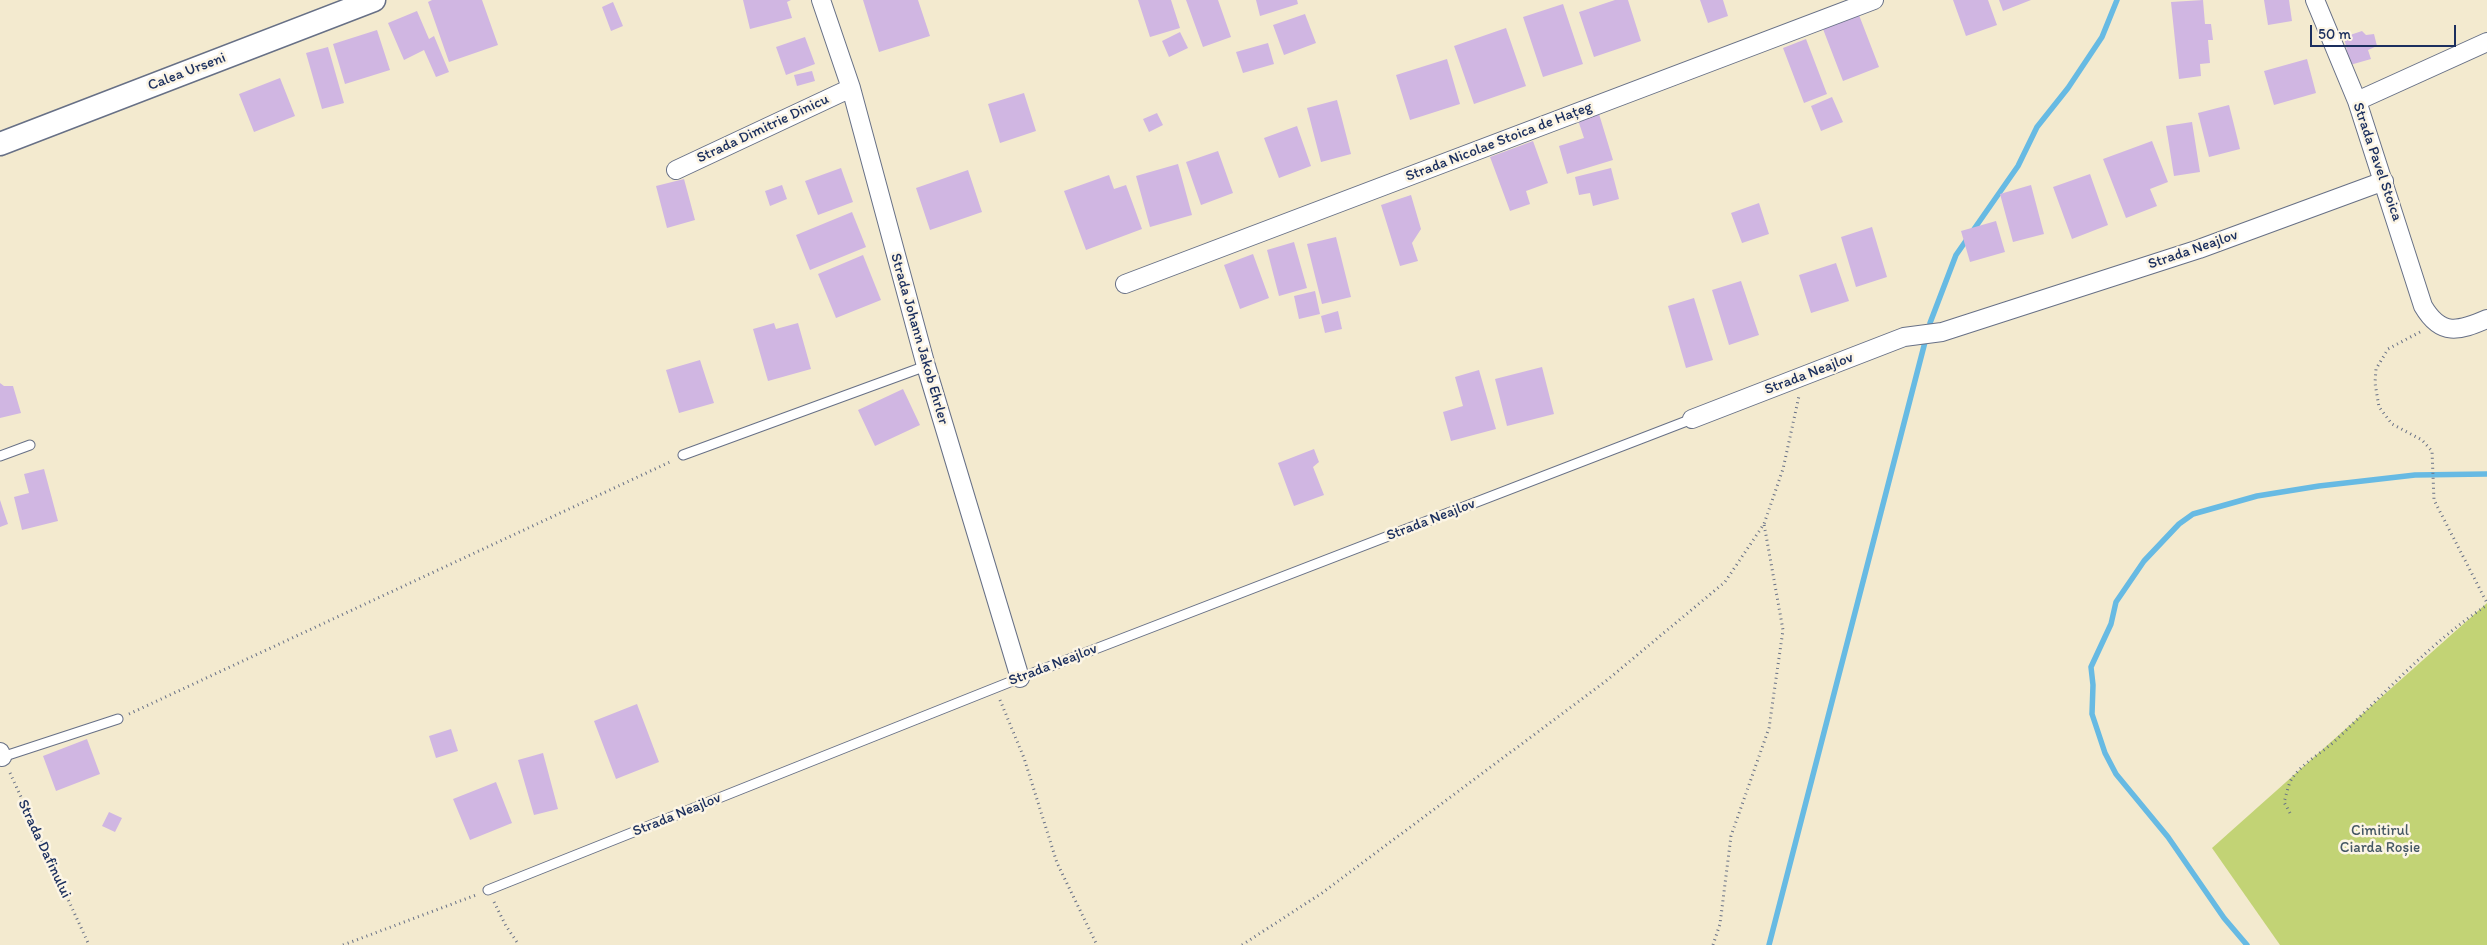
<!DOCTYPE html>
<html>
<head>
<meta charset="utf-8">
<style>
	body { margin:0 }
	#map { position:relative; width:2487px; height:945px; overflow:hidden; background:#f3eacf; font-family:Itim,sans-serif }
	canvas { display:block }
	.scale { position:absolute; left:2310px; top:25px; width:146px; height:22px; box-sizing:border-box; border:2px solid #1b2f5e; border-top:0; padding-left:6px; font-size:15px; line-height:18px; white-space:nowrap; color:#1b2f5e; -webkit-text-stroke:4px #fcf5e5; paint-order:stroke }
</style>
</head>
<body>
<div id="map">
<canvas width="2487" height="945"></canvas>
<div class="scale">50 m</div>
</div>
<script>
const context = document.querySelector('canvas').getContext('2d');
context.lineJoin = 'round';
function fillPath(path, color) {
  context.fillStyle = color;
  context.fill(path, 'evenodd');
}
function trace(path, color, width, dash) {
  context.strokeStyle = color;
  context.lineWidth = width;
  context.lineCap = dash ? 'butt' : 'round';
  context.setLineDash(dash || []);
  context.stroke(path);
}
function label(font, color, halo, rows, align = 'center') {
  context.font = font + ' Itim,sans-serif';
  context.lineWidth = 5;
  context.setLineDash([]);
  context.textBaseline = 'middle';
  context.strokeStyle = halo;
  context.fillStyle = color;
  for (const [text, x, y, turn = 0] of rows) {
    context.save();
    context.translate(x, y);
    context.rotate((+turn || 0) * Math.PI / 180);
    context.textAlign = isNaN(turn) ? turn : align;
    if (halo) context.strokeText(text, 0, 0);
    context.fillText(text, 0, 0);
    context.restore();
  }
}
const green = new Path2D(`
	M2487,603V945H2280L2212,848Z`);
const stream = new Path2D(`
	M1930,323L1956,255L2018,166L2037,127L2068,88L2102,37L2117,0
	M1769,945L1925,342
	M2247,945L2224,918L2168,837L2116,774L2105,753L2092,714L2093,685L2091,667L2111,624L2116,602L2144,561L2179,524L2193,514L2257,496L2319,486L2415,475L2487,474`);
const building = new Path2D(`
	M432,0H482L498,45L449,62L428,2Z
	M743,0H791L787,2L792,18L750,29Z
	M863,0H918L930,36L879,52Z
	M1138,0H1171L1180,28L1150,37Z
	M1186,0H1218L1231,37L1203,47Z
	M1256,0H1297L1298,4L1260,16Z
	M1615,0H1628L1641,41L1594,57L1579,12Z
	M1700,0H1723L1728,16L1708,23Z
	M1953,0H1988L1997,25L1966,36Z
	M1999,0H2031L2003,11Z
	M2203,0L2205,24H2211L2213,40H2208L2210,63L2200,64L2201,76L2179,79L2171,2Z
	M2264,0H2289L2292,21L2268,25Z
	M613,2L623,26L611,31L602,7Z
	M1563,4L1583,64L1543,77L1523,17Z
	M417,11L429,39L434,36L449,72L436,77L424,50L404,60L388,23Z
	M1305,14L1316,43L1284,55L1273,25Z
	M1859,15L1879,67L1843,81L1823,29Z
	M1506,28L1526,86L1474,104L1454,46Z
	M377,30L390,70L345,84L333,44Z
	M2362,31L2366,35L2374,34L2377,46L2368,50L2371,59L2350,65L2344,37Z
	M1180,32L1188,48L1169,57L1162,41Z
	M805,37L815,64L786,75L776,47Z
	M1806,39L1827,94L1804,103L1783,48Z
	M1268,43L1274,64L1243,73L1236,52Z
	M328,47L344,103L322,109L306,53Z
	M1447,59L1460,104L1410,120L1396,75Z
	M2307,59L2316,93L2274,105L2264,71Z
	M812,71L815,81L797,86L794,75Z
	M280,78L295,116L254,132L239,94Z
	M1024,93L1036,131L1000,143L988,104Z
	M1832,97L1843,122L1821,131L1811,106Z
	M1337,100L1351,154L1321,162L1307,108Z
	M2229,105L2240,149L2209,157L2198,113Z
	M1157,113L1163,125L1149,132L1143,119Z
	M1599,114L1613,160L1567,174L1559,146L1584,138L1578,120Z
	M2192,122L2200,172L2174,176L2166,126Z
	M1297,126L1311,166L1279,178L1264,138Z
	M1533,141L1548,183L1526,191L1530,204L1510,211L1490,157Z
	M2152,141L2168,182L2150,189L2157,206L2126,218L2103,159Z
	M1218,151L1233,193L1201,205L1186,162Z
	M1178,164L1192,215L1150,227L1136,176Z
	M841,168L853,202L818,215L805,181Z
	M1611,168L1619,199L1593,206L1590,193L1579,195L1575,177Z
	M968,170L982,212L930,230L916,188Z
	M2090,174L2108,225L2072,239L2053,187Z
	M1109,175L1114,189L1126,185L1142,229L1086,250L1064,191Z
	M684,179L695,220L667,228L656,186Z
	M782,185L787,199L770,206L765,191Z
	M2031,185L2044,234L2013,242L2000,194Z
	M1411,195L1421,229L1412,243L1418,261L1400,266L1381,205Z
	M1759,203L1769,234L1742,243L1731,213Z
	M852,212L866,247L810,270L796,235Z
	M1996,221L2005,252L1970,262L1961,231Z
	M1872,227L1887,277L1856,287L1841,237Z
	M1336,237L1351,297L1322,304L1307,244Z
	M1294,242L1307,288L1279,296L1267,250Z
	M1253,254L1269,298L1240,309L1224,265Z
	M863,255L881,300L836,318L818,274Z
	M1836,263L1849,301L1811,313L1799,275Z
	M1741,281L1759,335L1729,345L1712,290Z
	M1315,291L1320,314L1299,319L1294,296Z
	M1694,298L1713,360L1686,368L1668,306Z
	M1338,311L1342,329L1325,333L1321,316Z
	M774,323L776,329L798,323L811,369L768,381L753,329Z
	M700,360L714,403L679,413L666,370Z
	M1542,367L1554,414L1507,426L1495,379Z
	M1479,370L1496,429L1451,441L1443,412L1463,406L1455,377Z
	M0,383L4,386H13L21,413L0,418Z
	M903,389L920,425L875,446L858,410Z
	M1314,449L1319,462L1313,467L1324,495L1294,506L1278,463Z
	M44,469L58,521L22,530L14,497L29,493L24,474Z
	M0,500L8,524L0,527Z
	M637,704L659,762L616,779L594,721Z
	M451,729L458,751L436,758L429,736Z
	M87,739L100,774L56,791L43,756Z
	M543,753L558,809L534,815L518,760Z
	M496,782L512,823L470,840L453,799Z
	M109,812L122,818L115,832L102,826Z`);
const path = new Path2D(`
	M2420,332L2388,349L2376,369L2375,383L2379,407L2392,424L2422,440L2432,451L2434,500L2487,603
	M1000,700L1024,758L1057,863L1097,945
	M129,714L672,461
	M10,773L89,945
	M2290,813L2284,802C2287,794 2288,783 2293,777C2305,761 2322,753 2336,740C2385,693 2431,642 2487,605
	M494,902L506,926L519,945
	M343,945L476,895
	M1242,945L1322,893L1606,681L1725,582L1764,524L1783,469L1799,396
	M1713,945L1720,924L1731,836L1769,728L1783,630L1764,524`);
const service = new Path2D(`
	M683,455L926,366
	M0,456L30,445
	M2,757L118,719
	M488,890L1020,678L1692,419`);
const minor = new Path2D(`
	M821,0L851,88L926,366L1020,678
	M2315,0L2357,101L2423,306C2441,337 2459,331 2487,319
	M2357,101L2487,42
	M676,170L851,88
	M1125,284L1874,0
	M1692,419L1904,337L1942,332L2199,249L2384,181
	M0,752L2,757`);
const tertiary = new Path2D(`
	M0,144L374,0`);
const streetNames = [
	["Calea Urseni",187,72,-21],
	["Strada Dimitrie Dinicu",763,129,-25],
	["Strada Nicolae Stoica de Hațeg",1499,142,-21],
	["Strada Pavel Stoica",2377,162,71],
	["Strada Neajlov",2193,250,-19],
	["Strada Johann Jakob Ehrler",919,339,74],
	["Strada Neajlov",1809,374,-21],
	["Strada Neajlov",1431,520,-21],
	["Strada Neajlov",1053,665,-21],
	["Strada Neajlov",677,815,-22],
	["Strada Dafinului",44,849,65]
];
const parkNames = [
	["Cimitirul",2380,831],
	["Ciarda Roșie",2380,848]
];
fillPath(green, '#c2d375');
trace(stream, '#67bae3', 5.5);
fillPath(building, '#d0b6e2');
trace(service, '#677086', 11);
trace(minor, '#677086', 20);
trace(tertiary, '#677086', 25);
trace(path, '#677086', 3, [1, 4]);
trace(service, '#fff', 9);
trace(minor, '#fff', 18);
trace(tertiary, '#fff', 22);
label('15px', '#1b2f5e', '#fcf5e5', streetNames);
label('15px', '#455864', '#fcf5e5', parkNames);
</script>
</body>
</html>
